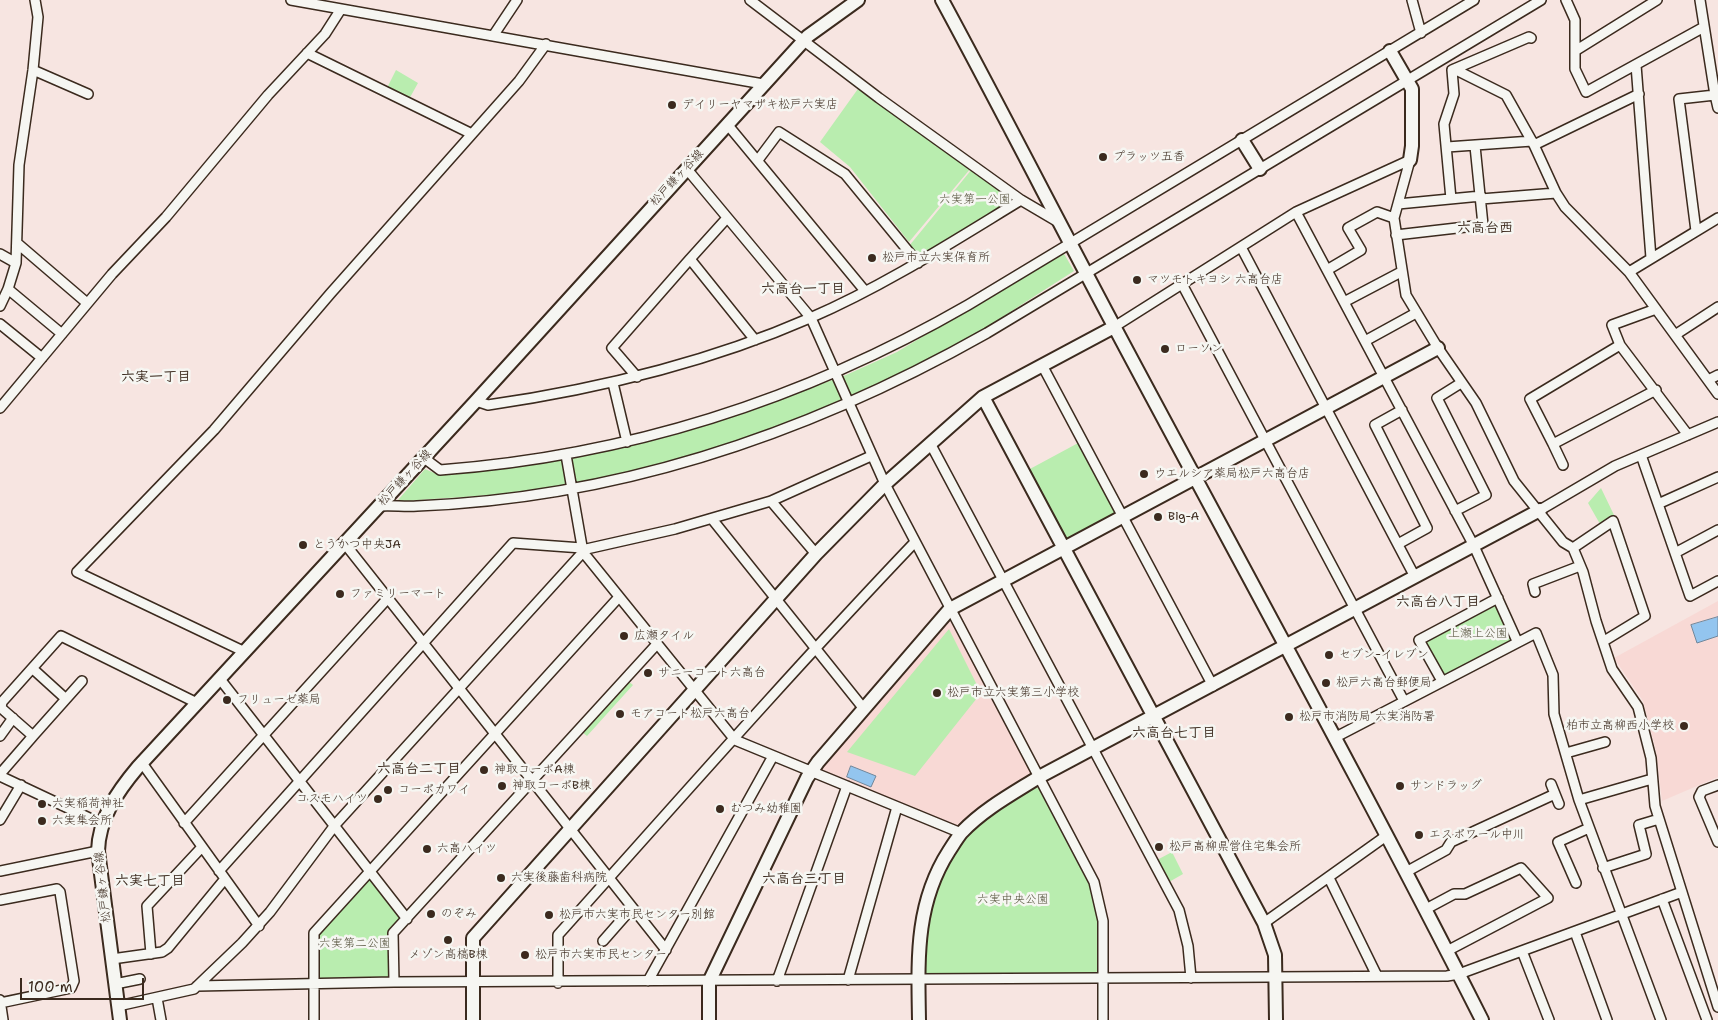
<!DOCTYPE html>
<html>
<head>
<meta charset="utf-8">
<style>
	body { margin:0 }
	#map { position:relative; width:1718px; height:1020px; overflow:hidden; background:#f7e5e1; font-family:"Shantell Sans",sans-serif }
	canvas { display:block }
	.scale { position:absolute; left:20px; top:978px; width:124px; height:22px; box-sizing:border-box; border:2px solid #3b2a1e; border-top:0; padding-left:6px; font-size:15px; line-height:18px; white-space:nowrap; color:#3b2a1e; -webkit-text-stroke:4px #f6f6f2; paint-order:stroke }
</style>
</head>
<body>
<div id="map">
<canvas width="1718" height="1020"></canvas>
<div class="scale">100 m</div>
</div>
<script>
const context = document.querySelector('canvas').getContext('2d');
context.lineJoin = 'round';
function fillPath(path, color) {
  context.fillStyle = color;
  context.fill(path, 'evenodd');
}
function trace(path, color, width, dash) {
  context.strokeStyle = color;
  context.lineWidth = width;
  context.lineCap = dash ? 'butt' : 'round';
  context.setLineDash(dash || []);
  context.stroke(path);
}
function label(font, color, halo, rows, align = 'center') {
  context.font = font + ' "Shantell Sans","Klee One",sans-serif';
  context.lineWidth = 5;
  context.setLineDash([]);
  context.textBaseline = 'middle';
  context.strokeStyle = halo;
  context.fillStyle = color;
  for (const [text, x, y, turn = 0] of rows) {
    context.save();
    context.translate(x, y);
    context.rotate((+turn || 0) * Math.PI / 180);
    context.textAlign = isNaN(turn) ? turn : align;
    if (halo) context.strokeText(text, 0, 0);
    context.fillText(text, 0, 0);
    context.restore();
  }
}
const built = new Path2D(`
	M1718,601V777L1662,801L1656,751L1643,701L1614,658Z
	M947,620H952L1031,773L1029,778L997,796L960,827L821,771L820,766Z`);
const green = new Path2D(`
	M396,70L418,83L408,101L386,90Z
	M860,86L971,168L909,242L850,167L820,142Z
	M972,169L1011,197L1009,204L922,257L916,256L909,246Z
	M1063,252L1074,271C1029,299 985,330 939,356C813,425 669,469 528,491C485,497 442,497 400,502L398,500L425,469L439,475L460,474L574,458L677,433L741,413L846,375L897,352Z
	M1080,442L1116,510L1114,515L1069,540L1065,539L1028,470Z
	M1601,488L1614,515L1600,524L1588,503Z
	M1492,603L1497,605L1511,636L1510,641L1445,676L1441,675L1423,643L1425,638Z
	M949,629L981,693L915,776L847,752Z
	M628,681L633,685L587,736L582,732Z
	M1031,787L1039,788L1090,886L1099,922L1098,970L1093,976L927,977L923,972L925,925L943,870L966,837L986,816Z
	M1172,852L1183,874L1169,882L1157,860Z
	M371,871L407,919L393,933L394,982L314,985V933Z`);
const water = new Path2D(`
	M1718,617V636L1697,643L1691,625Z
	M851,766L876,776L871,787L847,777Z`);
const street = new Path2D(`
	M291,0L763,84
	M750,0L879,98L1021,200L1060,223
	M1412,0L1421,33
	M1566,0L1575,20V69L1586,92L1704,27
	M493,36L517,0
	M1575,51L1657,0
	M307,53L472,134
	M1636,65L1651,258
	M1454,69L1506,95L1534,145L1556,193L1565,207L1629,272L1718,394
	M33,70L88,94
	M1715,95L1718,108
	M727,124L865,291
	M1534,145L1639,94
	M1447,147L1532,141
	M758,160L779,132L845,174L918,263
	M1410,160L1394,218L1406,295L1438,348L1476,403L1514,481L1563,542L1573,548L1583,572L1596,621L1612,669L1638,707L1651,758L1655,806L1718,1007
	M686,168L811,318L885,484L1094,882L1103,921V1020
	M1451,199L1444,124L1454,94L1452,70L1529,37L1531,38
	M1481,199L1556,193
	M1398,204L1481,196
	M1296,212L1474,546L1517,641
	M1696,231L1679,99L1715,95L1700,0
	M1396,235L1483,225L1475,146
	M17,243L87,303
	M1241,247L1415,577
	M0,254L16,263
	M690,259L727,218
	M1327,270L1361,250L1348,228L1377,212L1394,218
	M1629,272L1718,218
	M1182,284L1404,701
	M8,289L62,334
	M1344,302L1401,272
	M0,306L8,289L16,263L19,165L33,70L38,17L35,0
	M1656,309L1612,325L1620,345L1688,435
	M0,324L42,358
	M1114,327L1296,212L1410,160
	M1675,335L1718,307
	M1365,341L1416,313
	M1620,345L1530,399L1553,444L1656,390
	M1042,365L1213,686
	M637,377L612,348L690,259L755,340
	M1708,380L1718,375
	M613,383L627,442
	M476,401L488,405C599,389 707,363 810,318C884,286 952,242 1021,200
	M0,408L112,274L166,217L268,95L325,34L341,9
	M930,443L1179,910L1188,946L1191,978
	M1553,444L1563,465
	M566,455L583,552L735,740L961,833
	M1641,455L1690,596L1718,581
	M424,458L440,470C627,456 805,399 968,305L1474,0
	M771,501L816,554
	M1658,504L1718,477
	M380,506C392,505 405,507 417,506C620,498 812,432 987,333L1541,0
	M1540,510L1615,466L1718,422
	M1455,511L1486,495L1437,398L1461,383
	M712,519L864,709
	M345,544L666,950
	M1398,544L1427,528L1375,425L1402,410
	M1573,548L1613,521L1645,616L1604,641
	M582,550L675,529L771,501L871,456
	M1675,553L1718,530
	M1535,592L1533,584L1580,566
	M245,652L77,572L214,430L330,294L519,81L546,44
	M33,669L66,699
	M220,679L407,919
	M82,681L33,736L1,708L2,702L61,636L197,703
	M1442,681L1419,640L1498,598
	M0,736L13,718
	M1334,738L1536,633L1553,675L1554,714L1579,800L1661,1020
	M1566,753L1605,742
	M142,763L259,926
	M0,774L33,736
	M0,776L102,824
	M1551,784L1559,804
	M1718,785L1702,791L1699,797L1718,842
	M1579,800L1652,779
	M0,820L21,785
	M184,823L388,598
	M1603,868L1646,854L1639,825L1659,819
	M0,871L98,851
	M219,871L513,543L582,548
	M1406,872L1446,850L1451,842L1555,794
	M1329,878L1377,976
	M1576,883L1558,842L1589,828
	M1662,899L1707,1020
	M0,900L57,889L60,892L74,981L71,988L0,1003
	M1426,909L1454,894H1465L1521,868L1548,898L1447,951
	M1264,923L1386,836
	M1575,932L1607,1020
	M603,941L632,908
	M1522,951L1549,1020
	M151,954L147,906L202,847
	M112,959L162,952L168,948L224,880
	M848,980L897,807
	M648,981L773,756
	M777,981L847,786
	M394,982L393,933L657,644
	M558,983V935C676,803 793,670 915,542
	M115,984L140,979
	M197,986L394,982L1447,976L1459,974L1682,892
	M157,998L161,1020
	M0,1000L3,1020
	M118,1006L194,989L242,943L270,912L335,825L583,552
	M314,1020V933L619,597`);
const secondary = new Path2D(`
	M942,0C1001,109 1057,219 1115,328C1238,559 1364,787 1482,1020
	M1390,51L1412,89V146L1410,160
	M1242,140L1260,169
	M983,397L1264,923L1275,955L1276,1020
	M120,1020L98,851C99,818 117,792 138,767L476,401L808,36L858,0
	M473,1020V938L816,554L885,484L983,397L1114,327
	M709,1020V982L807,778L818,762L950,609L1438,348
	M919,1020C918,959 915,904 949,851C953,845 957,838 962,832C984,809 1012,794 1039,777L1540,510`);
const markers = [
	[672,105,5,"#3b2a1e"],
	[1103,157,5,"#3b2a1e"],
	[872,258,5,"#3b2a1e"],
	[1137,280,5,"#3b2a1e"],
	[1165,349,5,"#3b2a1e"],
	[1144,474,5,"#3b2a1e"],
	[1158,517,5,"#3b2a1e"],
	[303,545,5,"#3b2a1e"],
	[340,594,5,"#3b2a1e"],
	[624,636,5,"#3b2a1e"],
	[1329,655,5,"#3b2a1e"],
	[648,673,5,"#3b2a1e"],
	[1326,683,5,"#3b2a1e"],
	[937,693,5,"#3b2a1e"],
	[227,700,5,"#3b2a1e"],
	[620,714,5,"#3b2a1e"],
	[1289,717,5,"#3b2a1e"],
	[1684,726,5,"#3b2a1e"],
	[484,770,5,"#3b2a1e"],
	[502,786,5,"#3b2a1e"],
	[1400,786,5,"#3b2a1e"],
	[388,790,5,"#3b2a1e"],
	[378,799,5,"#3b2a1e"],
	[42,804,5,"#3b2a1e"],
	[720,809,5,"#3b2a1e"],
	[42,821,5,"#3b2a1e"],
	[1419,835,5,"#3b2a1e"],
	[1159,847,5,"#3b2a1e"],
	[427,849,5,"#3b2a1e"],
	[501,878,5,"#3b2a1e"],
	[431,914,5,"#3b2a1e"],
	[549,915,5,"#3b2a1e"],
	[448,940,5,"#3b2a1e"],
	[525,955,5,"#3b2a1e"]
];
const poiNames = [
	["デイリーヤマザキ松戸六実店",682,105],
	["プラッツ五香",1113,157],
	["松戸市立六実保育所",882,258],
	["マツモトキヨシ 六高台店",1147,280],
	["ローソン",1175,349],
	["ウエルシア薬局松戸六高台店",1154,474],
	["Big-A",1168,517],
	["とうかつ中央JA",313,545],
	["ファミリーマート",350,594],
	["広瀬タイル",634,636],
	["セブン-イレブン",1339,655],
	["サニーコート六高台",658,673],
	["松戸六高台郵便局",1336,683],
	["松戸市立六実第三小学校",947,693],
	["フリューゼ薬局",237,700],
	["モアコート松戸六高台",630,714],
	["松戸市消防局 六実消防署",1299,717],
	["柏市立高柳西小学校",1674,726,"right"],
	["神取コーポA棟",494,770],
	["神取コーポB棟",512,786],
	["サンドラッグ",1410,786],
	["コーポカワイ",398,790],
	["コスモハイツ",368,799,"right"],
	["六実稲荷神社",52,804],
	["むつみ幼稚園",730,809],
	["六実集会所",52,821],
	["エスポワール中川",1429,835],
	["松戸高柳県営住宅集会所",1169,847],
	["六高ハイツ",437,849],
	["六実後藤歯科病院",511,878],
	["のぞみ",441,914],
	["松戸市六実市民センター別館",559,915],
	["メゾン髙槁B棟",448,955,"center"],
	["松戸市六実市民センター",535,955]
];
const streetNames = [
	["松戸鎌ヶ谷線",677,178,-47],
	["松戸鎌ヶ谷線",405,478,-47],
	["松戸鎌ヶ谷線",103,887,-96]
];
const parkNames = [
	["六実第一公園",975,200],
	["上瀬上公園",1478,634],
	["六実中央公園",1013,900],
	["六実第二公園",355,944]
];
const neighbourhoodNames = [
	["六高台西",1485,228],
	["六高台一丁目",803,289],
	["六実一丁目",156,377],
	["六高台八丁目",1438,602],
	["六高台七丁目",1174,733],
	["六高台二丁目",419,769],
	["六高台三丁目",804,879],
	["六実七丁目",150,881]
];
fillPath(built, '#f8d9d5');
fillPath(green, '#b9edaf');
fillPath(water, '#93c5ef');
trace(water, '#70879b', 1);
trace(street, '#3b2a1e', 12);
trace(secondary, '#3b2a1e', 16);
trace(street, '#f6f6f2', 9);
trace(secondary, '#f6f6f2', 12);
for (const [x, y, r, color] of markers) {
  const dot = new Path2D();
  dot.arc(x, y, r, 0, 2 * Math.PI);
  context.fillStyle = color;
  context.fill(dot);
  trace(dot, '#f6f6f2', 2);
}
label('12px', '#3b2a1e', '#f6f6f2', poiNames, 'left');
label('12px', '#3b2a1e', '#f6f6f2', streetNames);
label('12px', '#54513b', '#f6f6f2', parkNames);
label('bold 14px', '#3b2a1e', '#f6f6f2', neighbourhoodNames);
</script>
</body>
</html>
